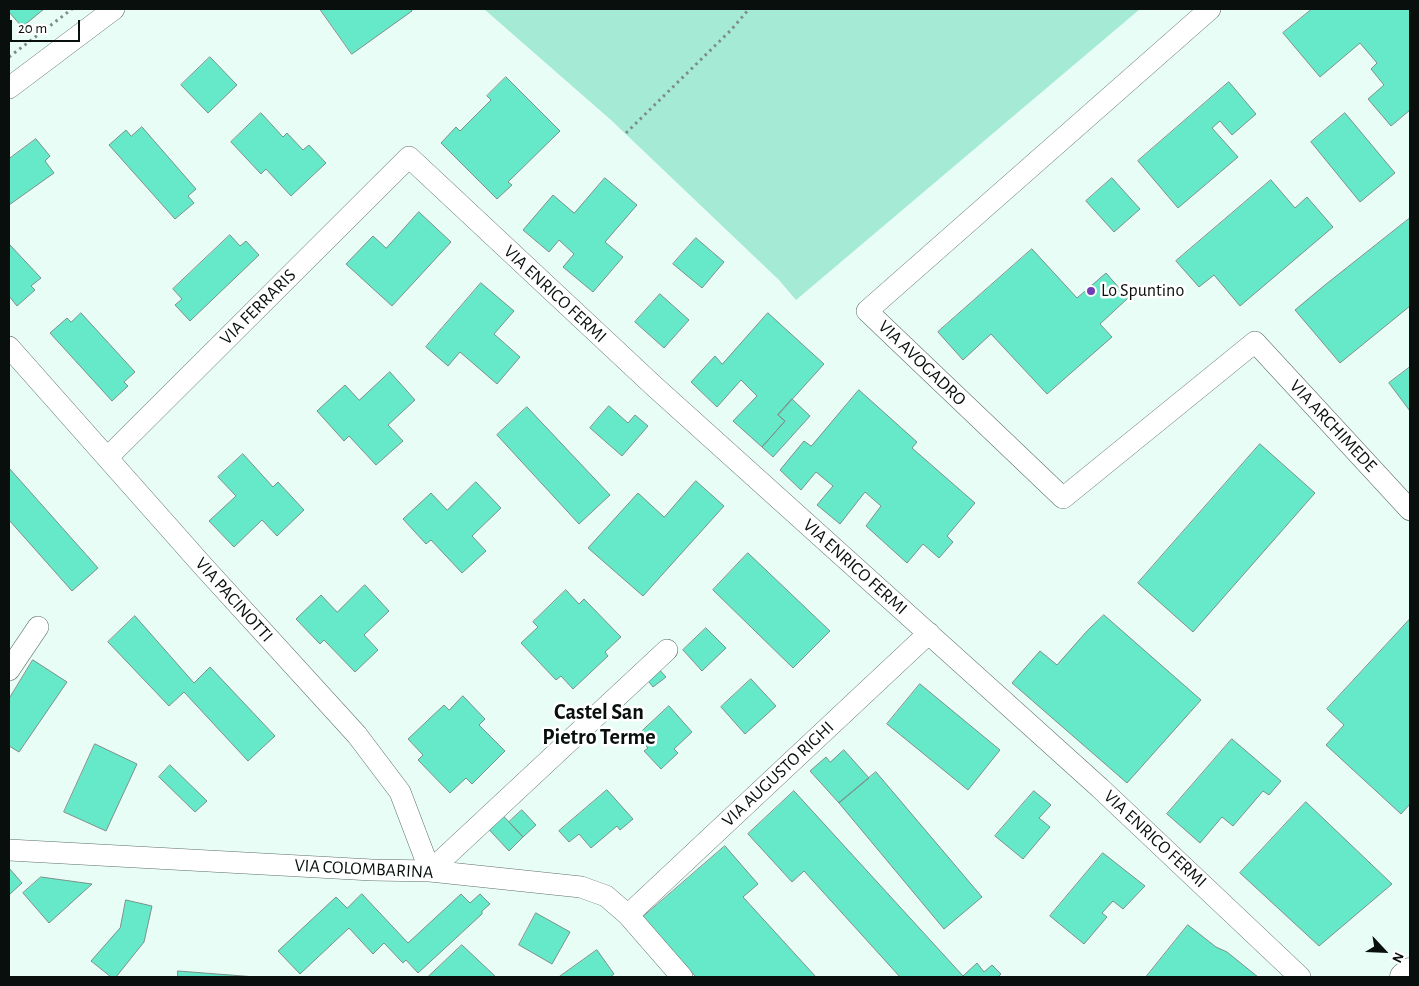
<!DOCTYPE html>
<html>
<head>
<meta charset="utf-8">
<style>
	body { margin:0 }
	#map { position:relative; width:1419px; height:986px; overflow:hidden; background:#e8fdf6; font-family:"Alegreya Sans",sans-serif }
	canvas { display:block }
	.frame { position:absolute; inset:0; border:10px solid #080f0d; pointer-events:none }
	.north { position:absolute; left:1359px; top:926px; width:50px; height:50px; -webkit-text-stroke:4px #fff; paint-order:stroke; rotate:115deg; font-size:14px; font-weight:700; line-height:20px; text-align:center; color:#080f0d }
	.north::after { content:''; display:block; margin:auto; width:18px; height:22px; background:#080f0d; clip-path:polygon(50% 0,100% 100%,50% 72%,0 100%) }
	.scale { position:absolute; left:10px; top:20px; width:70px; height:22px; box-sizing:border-box; border:2px solid #080f0d; border-top:0; padding-left:6px; font-size:15px; line-height:18px; white-space:nowrap; color:#080f0d; -webkit-text-stroke:4px #fff; paint-order:stroke }
</style>
</head>
<body>
<div id="map">
<canvas width="1419" height="986"></canvas>
<div class="frame"></div>
<div class="north">N</div>
<div class="scale">20 m</div>
</div>
<script>
const context = document.querySelector('canvas').getContext('2d');
context.lineJoin = 'round';
function fillPath(path, color) {
  context.fillStyle = color;
  context.fill(path, 'evenodd');
}
function trace(path, color, width, dash) {
  context.strokeStyle = color;
  context.lineWidth = width;
  context.lineCap = dash ? 'butt' : 'round';
  context.setLineDash(dash || []);
  context.stroke(path);
}
function label(font, color, halo, rows, align = 'center') {
  context.font = font + ' "Alegreya Sans",sans-serif';
  context.lineWidth = 5;
  context.setLineDash([]);
  context.textBaseline = 'middle';
  context.strokeStyle = halo;
  context.fillStyle = color;
  for (const [text, x, y, turn = 0] of rows) {
    context.save();
    context.translate(x, y);
    context.rotate((+turn || 0) * Math.PI / 180);
    context.textAlign = isNaN(turn) ? turn : align;
    if (halo) context.strokeText(text, 0, 0);
    context.fillText(text, 0, 0);
    context.restore();
  }
}
const green = new Path2D(`
	M484,9H1140L796,300L779,280L611,120Z`);
const building = new Path2D(`
	M9,9H44L22,27L9,12Z
	M320,9H411L412,11L352,54Z
	M1312,9H1410V110L1391,126L1368,99L1384,85L1371,69L1377,63L1360,43L1320,77L1283,33Z
	M210,57L237,85L208,113L181,85Z
	M506,77L560,131L508,182L512,185L497,199L441,143L456,127L460,131L491,100L487,96Z
	M1229,82L1256,114L1232,135L1220,121L1212,128L1238,157L1178,208L1138,161Z
	M261,113L283,137L287,133L303,150L309,145L326,163L291,196L266,169L261,174L231,142Z
	M1345,113L1395,173L1360,202L1311,142Z
	M142,127L196,189L188,196L194,203L175,219L109,145L126,130L131,136Z
	M36,139L50,156L45,161L54,173L9,205V159Z
	M605,178L637,205L605,242L623,257L593,292L563,267L574,254L559,240L549,252L523,230L553,195L574,213Z
	M1112,178L1140,209L1114,232L1086,201Z
	M1271,180L1295,208L1307,197L1333,227L1240,306L1214,275L1199,287L1176,261Z
	M419,212L451,242L392,306L346,264L373,236L386,248Z
	M1410,218V306L1340,363L1295,310L1325,285Z
	M230,235L240,246L246,241L259,255L190,321L175,305L182,299L173,289Z
	M696,238L724,262L702,288L673,264Z
	M9,244L41,278L31,286L35,290L17,306L9,296Z
	M1032,249L1077,298L1106,273L1128,298L1100,324L1112,337L1047,394L991,334L963,360L938,332Z
	M481,283L514,311L494,334L520,357L497,384L460,352L448,366L426,347Z
	M660,294L689,320L664,348L635,322Z
	M81,313L135,372L124,382L128,386L112,401L50,333L67,318L71,322Z
	M768,313L824,364L778,415L785,421L762,447L733,421L757,396L741,380L717,407L691,382L715,356L722,364Z
	M1410,367V411L1389,383Z
	M390,372L415,400L388,425L403,441L376,465L349,436L344,441L317,411L345,385L359,400Z
	M859,390L917,442L912,448L975,503L947,536L953,542L939,558L923,544L907,563L866,526L881,506L865,492L840,524L817,505L833,486L816,472L801,490L780,470L804,441L811,446Z
	M792,399L810,416L773,457L762,447L785,421L778,415Z
	M609,406L628,423L635,415L648,426L622,456L590,428Z
	M527,407L610,495L579,524L497,435Z
	M1260,444L1315,493L1193,632L1138,583Z
	M243,454L273,487L278,482L304,510L277,536L262,520L234,547L209,521L236,496L218,477Z
	M9,468L98,568L72,591L9,520Z
	M696,481L724,506L643,596L588,548L638,493L664,517Z
	M476,482L501,508L472,536L486,551L462,573L431,540L426,544L403,519L431,493L447,510Z
	M748,553L830,631L793,668L713,590Z
	M365,585L389,611L364,635L378,650L355,672L324,640L320,644L296,619L321,595L337,612Z
	M566,590L579,604L584,599L621,637L605,652L608,656L573,689L561,676L556,680L521,643L538,627L533,622Z
	M1104,615L1201,700L1127,783L1012,683L1040,651L1057,665L1087,631Z
	M135,616L194,683L210,667L275,736L248,761L184,692L169,706L108,642Z
	M1410,619V804L1401,814L1326,745L1344,725L1327,709Z
	M706,628L726,648L702,671L683,650Z
	M33,660L67,682L19,752L9,746V699Z
	M657,667L666,677L653,687L645,677Z
	M751,679L776,706L745,734L721,707Z
	M920,684L1000,750L968,790L887,724Z
	M463,696L485,719L479,725L505,751L472,784L466,778L450,793L418,760L423,755L408,739L444,705L449,710Z
	M669,706L692,732L674,749L678,753L661,769L644,751L648,748L637,736Z
	M1232,739L1281,781L1269,795L1263,791L1233,826L1222,817L1200,843L1167,814Z
	M95,744L137,764L106,831L64,812Z
	M844,750L869,778L839,803L810,771L826,757L830,762Z
	M170,765L207,801L195,812L159,777Z
	M876,772L982,897L944,929L839,803Z
	M607,790L633,819L620,830L617,826L591,848L579,834L569,842L559,831Z
	M794,791L963,976L977,963L984,972L992,965L1001,974L998,977H900L804,871L792,882L748,834Z
	M1034,791L1051,805L1039,818L1050,827L1023,859L995,836Z
	M1306,802L1392,884L1319,946L1240,873Z
	M496,808L523,837L509,851L481,821Z
	M522,810L536,825L523,837L509,822Z
	M725,846L758,884L743,897L816,977H696L643,917Z
	M1103,853L1145,886L1123,909L1113,901L1102,913L1107,917L1084,944L1050,916Z
	M9,868L22,883L9,895Z
	M41,877L92,884L49,923L23,893Z
	M362,894L408,943L461,894L470,903L480,894L490,904L482,911V914L418,973L406,960L403,963L384,943L373,954L349,928L300,974L278,951L336,897L347,908Z
	M126,900L152,906L144,942L116,977H111L91,961L120,928Z
	M536,913L570,932L552,964L519,945Z
	M1188,925L1216,947L1227,952L1258,977H1146Z
	M462,945L496,977H428Z
	M597,950L614,974L610,977H559Z
	M178,971L256,977H178Z`);
const path = new Path2D(`
	M9,57L72,9
	M626,133L731,30L749,9`);
const street = new Path2D(`
	M1210,9L867,311L1063,498L1255,342L1410,510
	M9,88L114,9
	M9,347L203,566L357,735L400,792L430,871L667,650
	M108,457L409,157L655,387L1100,788L1300,977
	M9,670L38,627
	M9,850L372,870L430,871L581,887L606,896L628,915L682,977
	M628,915L929,633`);
const primary = new Path2D(`
	M1404,977L1410,972`);
const markers = [
	[1091,291,5,"#723cb3"]
];
const poiNames = [
	["Lo Spuntino",1101,291]
];
const streetNames = [
	["VIA ENRICO FERMI",555,294,43],
	["VIA FERRARIS",258,307,-45],
	["VIA AVOGADRO",922,363,44],
	["VIA ARCHIMEDE",1333,426,47],
	["VIA ENRICO FERMI",855,567,42],
	["VIA PACINOTTI",234,600,48],
	["VIA AUGUSTO RIGHI",778,774,-43],
	["VIA ENRICO FERMI",1155,839,43],
	["VIA COLOMBARINA",364,869,3]
];
const districtNames = [
	["Castel San",599,712],
	["Pietro Terme",599,737]
];
fillPath(green, '#a4ead5');
fillPath(building, '#65e9c8');
trace(building, '#7d908a', 1);
trace(street, '#5e706a', 22);
trace(primary, '#5e706a', 29);
trace(path, '#7f8d89', 3, [2.5, 4]);
trace(street, '#fff', 21);
trace(primary, '#fff', 28);
for (const [x, y, r, color] of markers) {
  const dot = new Path2D();
  dot.arc(x, y, r, 0, 2 * Math.PI);
  context.fillStyle = color;
  context.fill(dot);
  trace(dot, '#fff', 2);
}
label('18px', '#080f0d', '#fff', poiNames, 'left');
label('18px', '#080f0d', '#fff', streetNames);
label('bold 22px', '#080f0d', '#fff', districtNames);
</script>
</body>
</html>
